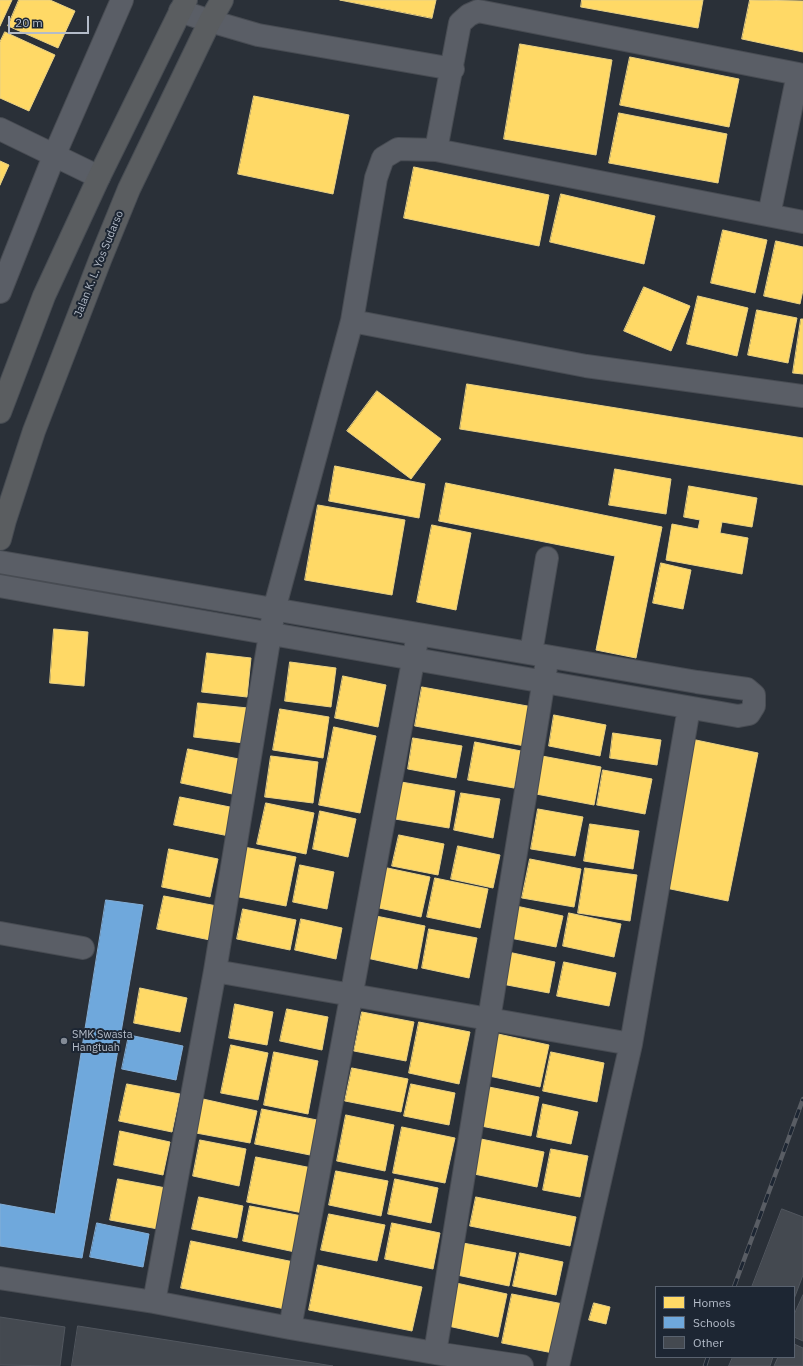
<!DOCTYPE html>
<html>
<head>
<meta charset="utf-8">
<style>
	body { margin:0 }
	#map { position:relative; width:803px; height:1366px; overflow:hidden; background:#2a3038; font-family:"IBM Plex Sans",sans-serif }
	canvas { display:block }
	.legend { position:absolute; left:655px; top:1286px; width:140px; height:72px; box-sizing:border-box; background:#1d2633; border:1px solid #59626f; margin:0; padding:5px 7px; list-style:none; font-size:12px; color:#b4bcc9 }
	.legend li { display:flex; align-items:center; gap:8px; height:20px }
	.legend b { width:20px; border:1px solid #59626f }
	.scale { position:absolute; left:8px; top:16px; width:81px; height:18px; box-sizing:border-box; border:2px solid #b4bcc9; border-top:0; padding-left:5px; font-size:12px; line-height:14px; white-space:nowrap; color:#b4bcc9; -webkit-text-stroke:3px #1d2633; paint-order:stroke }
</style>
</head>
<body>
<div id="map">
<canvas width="803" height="1366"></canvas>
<ul class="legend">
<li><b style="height:11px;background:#ffd966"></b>Homes</li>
<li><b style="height:11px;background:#6fa8dc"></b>Schools</li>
<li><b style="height:11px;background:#444950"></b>Other</li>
</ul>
<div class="scale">20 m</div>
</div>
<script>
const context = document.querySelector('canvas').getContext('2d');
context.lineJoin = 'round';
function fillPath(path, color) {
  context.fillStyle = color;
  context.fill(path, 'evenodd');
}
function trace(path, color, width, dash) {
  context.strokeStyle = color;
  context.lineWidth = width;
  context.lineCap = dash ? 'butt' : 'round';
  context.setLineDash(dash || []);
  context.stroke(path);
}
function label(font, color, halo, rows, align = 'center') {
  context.font = font + ' "IBM Plex Sans",sans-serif';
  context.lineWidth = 4;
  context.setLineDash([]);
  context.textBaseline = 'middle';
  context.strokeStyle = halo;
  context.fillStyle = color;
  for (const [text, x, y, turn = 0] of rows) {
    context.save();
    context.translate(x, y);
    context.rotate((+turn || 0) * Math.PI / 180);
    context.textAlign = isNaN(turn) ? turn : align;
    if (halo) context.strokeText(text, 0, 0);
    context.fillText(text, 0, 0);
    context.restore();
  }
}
const homes = new Path2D(`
	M0,0H12L0,26Z
	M19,0H50L75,11L58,48L8,26Z
	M340,0H436L432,18Z
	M582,0H703L698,28L581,7Z
	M750,0L803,1V52L742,39Z
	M5,32L55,55L29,111L0,98V42Z
	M520,44L612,60L596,155L504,139Z
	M630,57L739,79L729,127L620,105Z
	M254,96L349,115L333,194L238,174Z
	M619,113L727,134L718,183L609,163Z
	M0,161L9,165L0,185Z
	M414,167L549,195L539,246L404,218Z
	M561,194L655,216L644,264L550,242Z
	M723,230L767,240L755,293L711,283Z
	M776,241L803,247V290L800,304L764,296Z
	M644,287L690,306L671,351L624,331Z
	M698,296L748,308L737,356L687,344Z
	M757,310L797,318L788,363L748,355Z
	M801,319H803V374L793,373Z
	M467,384L803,438V485L460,429Z
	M377,391L441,439L411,479L347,431Z
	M335,466L425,484L419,518L329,501Z
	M615,469L671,479L666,514L609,505Z
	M446,483L662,527L636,658L596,650L615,556L439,521Z
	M689,486L757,498L752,527L722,522L720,533L748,538L742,574L666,560L672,524L698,529L700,520L684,517Z
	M318,505L405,520L392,595L305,580Z
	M432,525L471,533L456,610L417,602Z
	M661,563L691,570L683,609L653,603Z
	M54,629L88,632L84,686L50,683Z
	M207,653L251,658L247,697L202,692Z
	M290,662L336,668L331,707L285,701Z
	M343,676L386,685L378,727L335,718Z
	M422,687L533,707L525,746L415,726Z
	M198,703L248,708L244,743L194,737Z
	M280,709L329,717L323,758L273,750Z
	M554,715L606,725L600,756L549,746Z
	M334,727L376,736L360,813L319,805Z
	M613,733L661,740L657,765L610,758Z
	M413,738L462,746L456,778L408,769Z
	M691,739L758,753L728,901L661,887Z
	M475,742L521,751L514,788L468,780Z
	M188,749L244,760L237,795L181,783Z
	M271,756L318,762L313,803L265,797Z
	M542,756L601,767L594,805L536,794Z
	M603,770L652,779L645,814L597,805Z
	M401,782L455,791L449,828L395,819Z
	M461,793L500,799L493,838L454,830Z
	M180,797L235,808L229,836L174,825Z
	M266,803L314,813L306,854L257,844Z
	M538,809L583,817L575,856L531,849Z
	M320,811L356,819L348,857L313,849Z
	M590,824L639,831L633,869L584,861Z
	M399,835L444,844L438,875L392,866Z
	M458,846L500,855L493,888L451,879Z
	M244,847L296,857L286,906L234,896Z
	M169,849L218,859L210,897L162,887Z
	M530,859L581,869L574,907L522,898Z
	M300,865L334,872L327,909L293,902Z
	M378,866L430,877L421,917L370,906Z
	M585,868L637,875L630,921L578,913Z
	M435,878L488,889L480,928L427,917Z
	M164,896L217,906L210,940L157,929Z
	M516,906L563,916L556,947L510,938Z
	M243,909L296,920L290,950L237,939Z
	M569,913L621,924L614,957L563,946Z
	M371,915L425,926L417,969L362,957Z
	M301,919L342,928L336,959L295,950Z
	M429,929L477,938L469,978L422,968Z
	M508,952L555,962L549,993L502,984Z
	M564,962L616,973L609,1006L557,996Z
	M140,988L187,998L180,1032L134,1023Z
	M235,1004L273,1012L267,1045L229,1038Z
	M287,1009L328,1017L322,1050L280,1041Z
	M362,1012L414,1022L406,1061L354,1051Z
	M419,1022L470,1032L459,1084L409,1073Z
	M498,1034L549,1045L540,1087L489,1076Z
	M231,1045L268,1053L258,1100L221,1093Z
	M274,1052L318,1061L308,1114L264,1105Z
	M551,1052L604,1063L597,1102L543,1091Z
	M352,1068L408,1079L401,1112L345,1101Z
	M127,1084L180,1094L172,1132L119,1121Z
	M411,1084L455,1093L449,1125L404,1116Z
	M489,1087L539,1097L531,1136L481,1126Z
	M203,1099L257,1111L250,1143L196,1133Z
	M543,1104L578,1112L571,1144L537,1137Z
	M262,1109L317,1120L310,1155L255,1144Z
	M346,1115L394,1125L385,1171L337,1161Z
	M402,1127L455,1138L445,1183L393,1173Z
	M120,1131L170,1142L163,1175L114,1165Z
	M481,1139L544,1152L537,1187L474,1174Z
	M200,1140L246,1149L239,1186L193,1176Z
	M551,1149L588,1156L580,1197L543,1190Z
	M256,1157L312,1168L303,1213L247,1202Z
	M336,1171L388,1181L381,1216L329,1205Z
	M118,1179L166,1188L158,1229L110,1220Z
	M395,1179L438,1188L431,1223L388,1214Z
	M199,1197L243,1206L237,1238L192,1229Z
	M476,1197L576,1217L570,1246L470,1226Z
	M250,1206L302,1216L295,1252L243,1241Z
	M329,1214L385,1225L377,1261L321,1250Z
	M392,1223L440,1233L433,1269L385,1259Z
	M191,1241L294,1262L285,1309L181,1288Z
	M463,1243L516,1253L509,1286L457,1275Z
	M520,1253L563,1262L556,1295L513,1286Z
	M318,1265L422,1287L412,1331L309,1310Z
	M456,1283L507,1294L498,1337L448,1326Z
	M512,1294L563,1304L553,1353L502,1343Z
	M594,1303L610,1307L606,1324L589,1320Z`);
const schools = new Path2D(`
	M106,900L143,905L82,1258L0,1246V1204L55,1214Z
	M129,1035L183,1046L176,1080L122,1069Z
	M97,1223L149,1234L143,1267L90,1257Z`);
const building = new Path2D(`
	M782,1209L803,1217V1275L794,1299V1287H752Z
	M803,1295V1341L794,1337V1315Z
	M0,1317L65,1327L60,1366L0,1365Z
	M78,1326L333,1366H72Z
	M794,1344L803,1348V1366H774L778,1357H794Z
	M733,1357H773L770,1366H729Z`);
const minor = new Path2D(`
	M180,11L210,21L258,35L453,69
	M0,129L99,177
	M436,150L460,23L469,15L478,11L803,75
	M769,215L798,74
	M0,292L54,156L122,0
	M352,321L586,366L803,396
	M0,562L697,682L747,689L754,695V706L749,714L738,716L0,586
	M531,653L547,558
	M0,933L83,948
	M215,971L631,1044
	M0,1278L154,1302L290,1328L435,1353L522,1366
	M154,1302L215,971L274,610L352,321L376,178L383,158L398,149L436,150L803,222
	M290,1328L416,645
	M435,1353L546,667
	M558,1366L631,1044L689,708`);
const highway = new Path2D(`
	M0,412L44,296L99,177L186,0
	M0,539L5,520L34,431L100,260L129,189L210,21L222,0`);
const rail = new Path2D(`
	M734,1287L803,1099
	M705,1366L708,1357`);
const markers = [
	[64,1041,4,"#848b96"]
];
const streetNames = [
	["Jalan K. L. Yos Sudarso",99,264,-68]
];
const poiNames = [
	["SMK Swasta",72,1035],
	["Hangtuah",72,1048]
];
fillPath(homes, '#ffd966');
trace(homes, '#e8d084', 1);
fillPath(schools, '#6fa8dc');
trace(schools, '#84aed6', 1);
fillPath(building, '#444950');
trace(building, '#52575f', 1);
trace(minor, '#484c53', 24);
trace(highway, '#474c53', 24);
trace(minor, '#5a5e66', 22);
trace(highway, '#5a5d60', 22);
trace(rail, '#595d64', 4.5);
trace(rail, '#1d2633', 3, [9]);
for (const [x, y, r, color] of markers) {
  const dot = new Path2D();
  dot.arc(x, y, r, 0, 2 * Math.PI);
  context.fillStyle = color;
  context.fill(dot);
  trace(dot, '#1d2633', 1.5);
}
label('11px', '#b4bcc9', '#1d2633', streetNames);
label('11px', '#b4bcc9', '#1d2633', poiNames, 'left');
</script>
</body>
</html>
